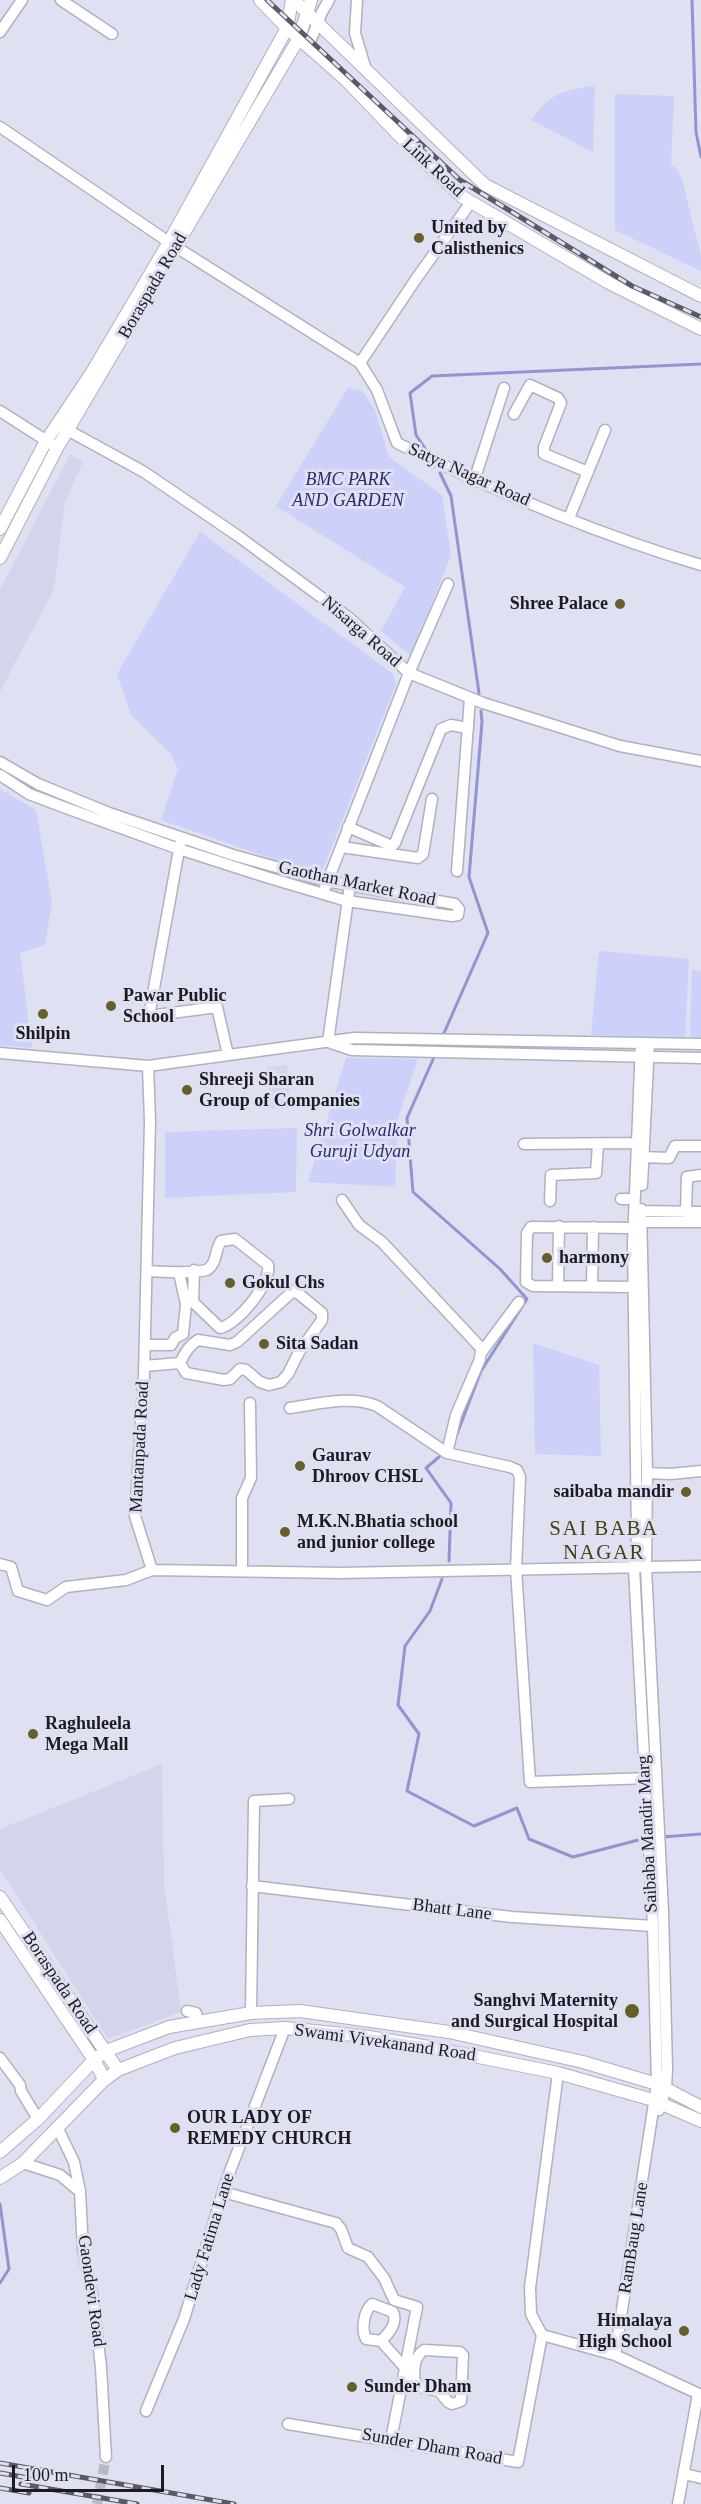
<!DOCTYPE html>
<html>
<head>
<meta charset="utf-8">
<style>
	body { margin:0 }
	#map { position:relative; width:701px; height:2504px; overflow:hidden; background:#dfe0f1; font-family:Georgia,serif }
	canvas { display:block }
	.scale { position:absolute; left:12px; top:2465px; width:152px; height:27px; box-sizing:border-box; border:3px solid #1b1b21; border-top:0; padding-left:8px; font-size:18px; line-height:21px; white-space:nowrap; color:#1b1b21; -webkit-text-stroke:4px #dfe0f1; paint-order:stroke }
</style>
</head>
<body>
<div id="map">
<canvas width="701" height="2504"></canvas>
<div class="scale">100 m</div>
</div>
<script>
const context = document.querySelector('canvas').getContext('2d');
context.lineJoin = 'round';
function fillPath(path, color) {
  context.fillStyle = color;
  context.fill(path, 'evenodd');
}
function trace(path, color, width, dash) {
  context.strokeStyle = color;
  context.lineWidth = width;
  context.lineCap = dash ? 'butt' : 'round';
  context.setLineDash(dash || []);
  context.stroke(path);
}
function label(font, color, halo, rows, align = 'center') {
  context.font = font + ' Georgia,serif';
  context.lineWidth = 6;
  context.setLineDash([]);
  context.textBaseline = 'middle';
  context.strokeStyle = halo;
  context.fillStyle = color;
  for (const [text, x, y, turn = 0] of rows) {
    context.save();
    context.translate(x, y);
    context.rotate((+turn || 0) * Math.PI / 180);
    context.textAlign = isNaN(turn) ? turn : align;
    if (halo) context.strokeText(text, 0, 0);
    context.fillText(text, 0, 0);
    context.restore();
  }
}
const built = new Path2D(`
	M70,454L83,462L65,502L54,589L0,692V590Z
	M287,1065L291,1108L271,1109L267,1067Z
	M162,1764L164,1882L181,2012L108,2039L0,1869V1829Z`);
const green = new Path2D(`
	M595,85L593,152L531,120C552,92 561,92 595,85Z
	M615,94L674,96L671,164L678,170L682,179L701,257V271L615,230Z
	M348,388L362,391L375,410L389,457L442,495L451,555L411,656L381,631L405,587L276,506Z
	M200,532L393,674L396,684L323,869L313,873L161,820L178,769L171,754L131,715L117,674Z
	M0,789L36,810L52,903L45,945L20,953L32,1048L0,1045Z
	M599,951L689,959L685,1037L591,1035Z
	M692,970L701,971V1037H690Z
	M346,1058L418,1059L398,1118L395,1187L308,1182Z
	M297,1128L296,1192L165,1198V1132Z
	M533,1343L599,1365L601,1456L535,1454Z`);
const stream = new Path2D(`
	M692,0L696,132L701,157
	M428,453L416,435L410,393L432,376L701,364
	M440,473L451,496L479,693
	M437,1049L488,933L469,877L482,722L481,711
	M435,1055L407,1118L413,1192L500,1269L527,1299L481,1371L452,1447
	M439,1457L426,1468L451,1503L449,1561
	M442,1579L430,1611L405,1646L398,1705L419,1734L407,1791L474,1826L517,1808L529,1839L573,1857L646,1838
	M662,1837L701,1834
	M0,2204L9,2269L0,2283`);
const minorTunnel = new Path2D(`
	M97,2504L106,2457`);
const minor = new Path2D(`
	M61,0L112,34
	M357,0L355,33L366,70
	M0,32L22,0
	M308,47L322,12L329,0
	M0,127L176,247L360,363L377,390L397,443C495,491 596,534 701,565
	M360,363L416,279L471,202
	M0,411L53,445
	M514,414L530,385L558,398L561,403L544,447V454L588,472
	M62,427L144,472L238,536L348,617L409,673L483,703L620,746L701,761
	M474,481L504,388
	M569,518L605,430
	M0,762L38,784L109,813L233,855L326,881L455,904L459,909L458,915L452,916L347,901L266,877L179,849L66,808L29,794L0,775
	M348,827L392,846L395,843L441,729L451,725L468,728
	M180,844L149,1016L217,1007L228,1055
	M341,847L418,858L423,854L432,799
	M457,871L470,698
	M325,888L409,673L448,584
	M328,1042L350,885
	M331,1043L352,1050L701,1058
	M0,1053L148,1066L150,1121L144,1375L135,1516L152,1570L340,1573L701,1566
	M148,1066L354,1038L701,1044
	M524,1144L636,1143
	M643,1157L669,1158L675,1146H701
	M642,1185L649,1043
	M621,1199H634
	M342,1200L359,1225L382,1242L481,1348L480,1359L456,1415L447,1453L510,1467L517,1470L520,1477L516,1569L530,1782L650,1778
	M550,1201L551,1175L596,1173L598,1144
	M641,1209L647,1473L646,1568L663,1912L667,2069L666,2088L659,2110
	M641,1211L701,1212
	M686,1212L687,1177L701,1175
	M641,1222H701
	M633,1228L531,1227L527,1233L526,1282L533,1286L634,1287
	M147,1271C165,1272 189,1274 207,1270C218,1262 214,1252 221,1241L235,1239L268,1265C271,1284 238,1324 220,1328L193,1302L194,1270
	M558,1286L559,1226
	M592,1287L593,1227
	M293,1291L299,1294L322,1313V1320L299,1352L288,1374L281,1382L269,1385L260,1382L246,1370L240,1369L230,1379L224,1380L186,1373L180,1363C184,1354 189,1345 198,1340L230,1345L237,1342Z
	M145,1345H171L175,1338L183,1334L186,1304L179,1273
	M481,1353L519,1302
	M144,1366L180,1363
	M290,1408C318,1404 351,1395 377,1406L447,1453
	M647,1473L671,1474L701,1471
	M0,1564L11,1567L18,1591L47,1600L66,1587L126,1580L152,1570
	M242,1571V1498L251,1478L250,1403
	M252,1886L512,1917L653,1926
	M187,2011L196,2013L199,2022
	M251,2013L254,1801L289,1799
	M0,2058L20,2085L21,2091L38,2119
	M58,2129L74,2162L80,2191L83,2250L92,2293L101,2367L106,2457
	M23,2163L60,2175L79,2191
	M223,2192L336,2223L341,2229L348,2248L368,2257L384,2278L394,2300L417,2307L391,2440
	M542,2335L531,2314L530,2288L558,2073
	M542,2335L615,2355L701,2395
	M381,2341C389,2333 398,2323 393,2312L372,2304C364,2311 361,2329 366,2339L381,2341L406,2369
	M615,2355L657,2084L653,1926L634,1568L637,1536L633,1243L641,1043
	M404,2381L414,2379C414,2368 414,2357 424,2350L460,2352L463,2355L461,2401L452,2404L448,2402L439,2391L419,2387L414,2379
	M146,2411L184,2319L227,2179L285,2028
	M288,2424L518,2462L542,2335
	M684,2474L701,2478
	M678,2504L698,2394`);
const major = new Path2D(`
	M260,0L287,28L346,80L418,155L461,196L609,283L701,329
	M294,0L485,185L701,296
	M0,529L46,441L92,372L169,242L287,28L292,0
	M0,558L57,448L299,38L311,0
	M0,1897L118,2070
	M0,1920L94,2060L104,2079L103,2081
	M0,2152L38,2119L94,2060L106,2051L169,2027L251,2013L300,2011L449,2032L583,2062L657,2084L701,2107
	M0,2178L23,2163L103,2081L118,2070L175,2048L250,2030L285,2028L363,2036L429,2047L558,2073L653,2100L701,2121`);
const rail = new Path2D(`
	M267,0L460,180L632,286L701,317
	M0,2463L234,2504
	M0,2473L34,2479
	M21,2484L137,2504
	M0,2488L29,2493`);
const markers = [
	[419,238,6,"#665f2b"],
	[620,604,6,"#665f2b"],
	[111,1006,6,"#665f2b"],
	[43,1014,6,"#665f2b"],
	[187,1090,6,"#665f2b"],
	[547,1258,6,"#665f2b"],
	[230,1283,6,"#665f2b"],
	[264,1344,6,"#665f2b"],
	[300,1466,6,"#665f2b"],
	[686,1492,6,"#665f2b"],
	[285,1532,6,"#665f2b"],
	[33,1734,6,"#665f2b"],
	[632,2011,8,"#665f2b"],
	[175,2128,6,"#665f2b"],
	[684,2331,6,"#665f2b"],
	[352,2387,6,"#665f2b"]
];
const streetNames = [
	["Link Road",433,168,43],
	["Boraspada Road",153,286,-60],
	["Satya Nagar Road",469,475,24],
	["Nisarga Road",361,632,41],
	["Gaothan Market Road",357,884,12],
	["Mantanpada Road",140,1447,-87],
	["Saibaba Mandir Marg",648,1834,-93],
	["Bhatt Lane",452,1910,7],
	["Boraspada Road",59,1983,56],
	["Swami Vivekanand Road",385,2043,8],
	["Lady Fatima Lane",210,2237,-73],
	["RamBaug Lane",634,2238,-81],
	["Gaondevi Road",91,2291,82],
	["Sunder Dham Road",432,2447,10]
];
const poiNames = [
	["United by",431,228],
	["Calisthenics",431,249],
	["Shree Palace",608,604,"right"],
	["Pawar Public",123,996],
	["School",123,1017],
	["Shilpin",43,1034,"center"],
	["Shreeji Sharan",199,1080],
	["Group of Companies",199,1101],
	["harmony",559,1258],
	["Gokul Chs",242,1283],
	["Sita Sadan",276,1344],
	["Gaurav",312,1456],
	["Dhroov CHSL",312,1477],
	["saibaba mandir",674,1492,"right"],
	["M.K.N.Bhatia school",297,1522],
	["and junior college",297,1543],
	["Raghuleela",45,1724],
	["Mega Mall",45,1745],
	["Sanghvi Maternity",618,2001,"right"],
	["and Surgical Hospital",618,2022,"right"],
	["OUR LADY OF",187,2118],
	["REMEDY CHURCH",187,2139],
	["Himalaya",672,2321,"right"],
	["High School",672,2342,"right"],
	["Sunder Dham",364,2387]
];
const parkNames = [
	["BMC PARK",348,480],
	["AND GARDEN",348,501],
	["Shri Golwalkar",360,1131],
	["Guruji Udyan",360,1152]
];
const quarterNames = [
	["SAI BABA",604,1529],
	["NAGAR",604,1553]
];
fillPath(built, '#d2d5ec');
fillPath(green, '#cdd0f9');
trace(stream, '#9094d0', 3);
trace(minorTunnel, '#b8b9c7', 10, [10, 5]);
trace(minor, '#afb1c1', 13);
trace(major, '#afb1c1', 14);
trace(minor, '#fff', 10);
trace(major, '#fff', 12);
trace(rail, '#595a63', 5);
trace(rail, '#dfe0f1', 3, [9]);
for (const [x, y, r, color] of markers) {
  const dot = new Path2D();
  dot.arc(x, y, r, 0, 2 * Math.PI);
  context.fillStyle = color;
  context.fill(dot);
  trace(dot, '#dfe0f1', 2);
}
label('18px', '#1b1b21', '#dfe0f1', streetNames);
label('bold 18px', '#1b1b21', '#dfe0f1', poiNames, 'left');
label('italic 18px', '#2d286f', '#dfe0f1', parkNames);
context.letterSpacing = '1.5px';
label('21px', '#474117', '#dfe0f1', quarterNames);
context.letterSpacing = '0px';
</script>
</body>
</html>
